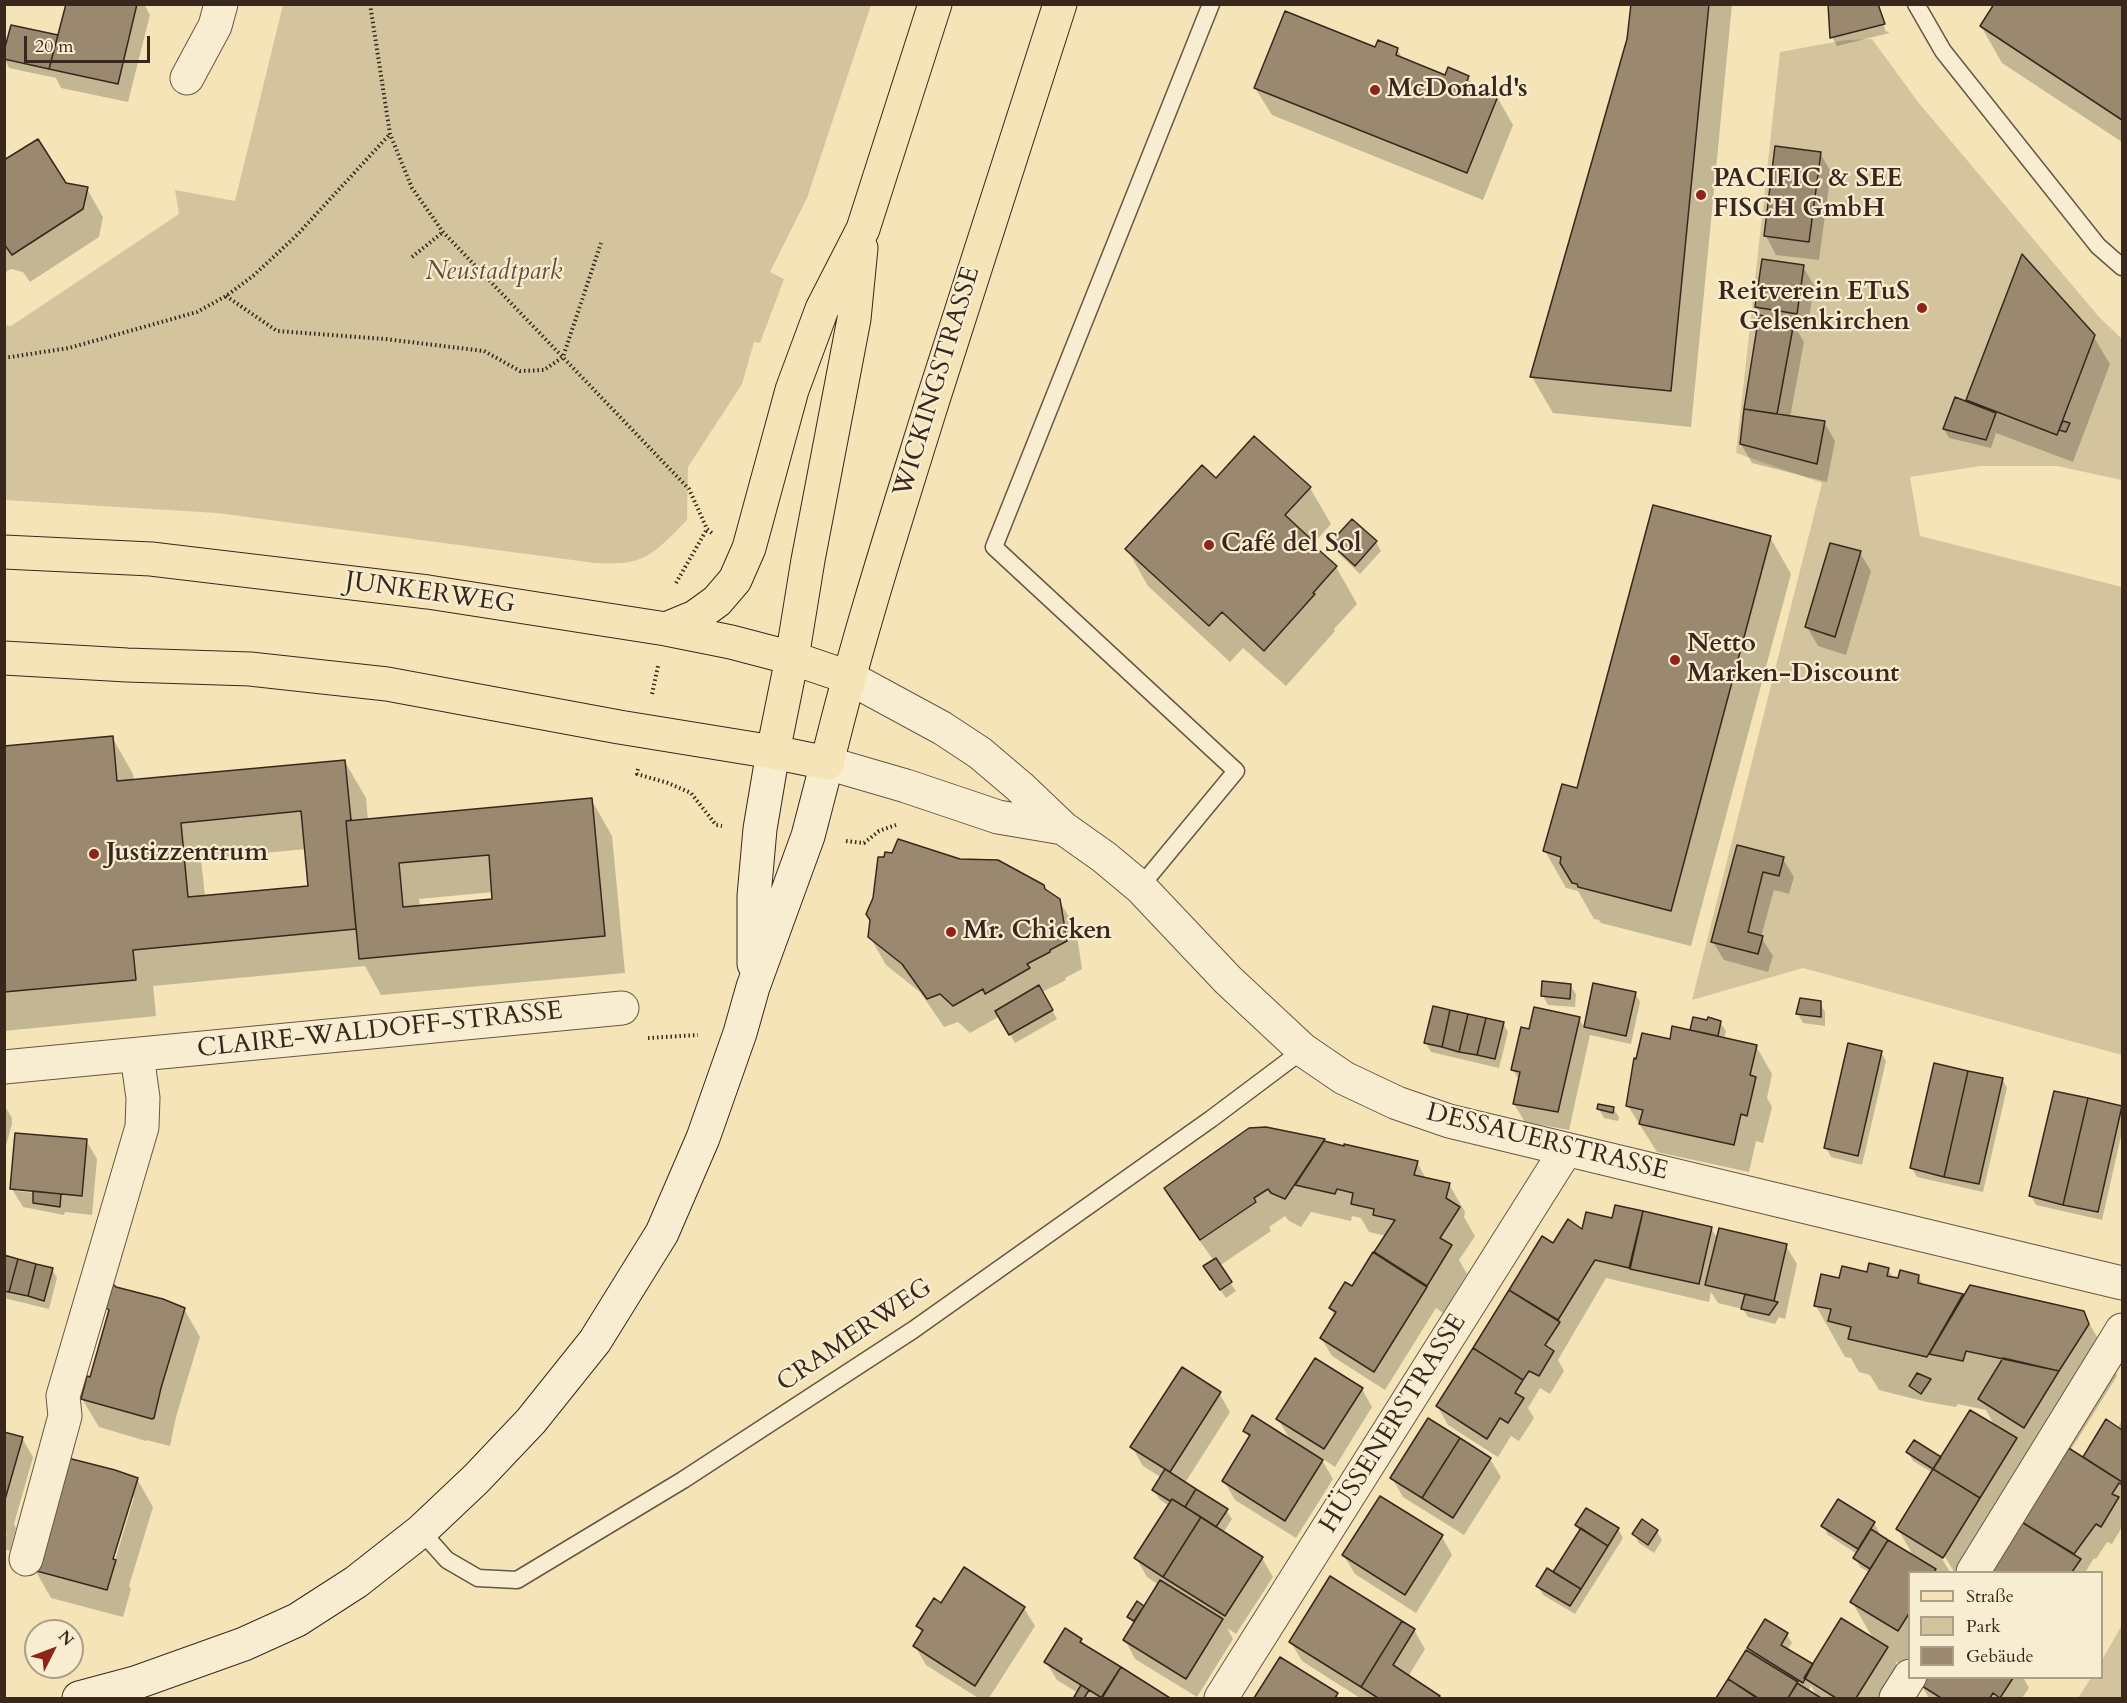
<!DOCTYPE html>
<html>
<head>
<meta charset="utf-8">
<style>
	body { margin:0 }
	#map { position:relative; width:2127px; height:1703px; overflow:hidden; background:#f4e4b8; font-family:Cardo,serif }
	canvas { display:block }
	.frame { position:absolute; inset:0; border:6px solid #39271d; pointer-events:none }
	.legend { position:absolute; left:1908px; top:1571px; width:195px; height:108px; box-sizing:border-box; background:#f8edd1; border:2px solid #ac9e89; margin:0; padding:8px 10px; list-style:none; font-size:18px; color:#39271d }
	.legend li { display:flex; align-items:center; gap:12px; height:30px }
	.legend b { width:30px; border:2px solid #ac9e89 }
	.north { position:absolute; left:24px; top:1619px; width:60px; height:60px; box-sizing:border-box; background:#f8edd1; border:2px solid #ac9e89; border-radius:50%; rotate:48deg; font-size:16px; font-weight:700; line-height:24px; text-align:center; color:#39271d }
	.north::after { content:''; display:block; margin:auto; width:21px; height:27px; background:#8f2418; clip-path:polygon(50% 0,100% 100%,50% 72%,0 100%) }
	.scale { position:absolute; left:24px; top:36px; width:126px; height:27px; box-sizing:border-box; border:3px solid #39271d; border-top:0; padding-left:8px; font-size:18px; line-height:21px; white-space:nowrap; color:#39271d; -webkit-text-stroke:4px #f8edd1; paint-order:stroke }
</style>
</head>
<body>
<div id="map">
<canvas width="2127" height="1703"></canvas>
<div class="frame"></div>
<ul class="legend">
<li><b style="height:8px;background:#f4e4b8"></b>Straße</li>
<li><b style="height:16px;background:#d4c49e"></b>Park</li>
<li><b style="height:16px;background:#9a896e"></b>Gebäude</li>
</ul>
<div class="north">N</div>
<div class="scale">20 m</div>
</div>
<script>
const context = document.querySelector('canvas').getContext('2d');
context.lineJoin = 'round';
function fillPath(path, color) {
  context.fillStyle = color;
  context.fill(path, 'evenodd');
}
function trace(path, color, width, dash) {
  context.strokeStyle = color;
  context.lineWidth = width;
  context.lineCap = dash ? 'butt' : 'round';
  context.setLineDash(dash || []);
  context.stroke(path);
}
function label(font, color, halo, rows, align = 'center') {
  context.font = font + ' Cardo,serif';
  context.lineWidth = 4.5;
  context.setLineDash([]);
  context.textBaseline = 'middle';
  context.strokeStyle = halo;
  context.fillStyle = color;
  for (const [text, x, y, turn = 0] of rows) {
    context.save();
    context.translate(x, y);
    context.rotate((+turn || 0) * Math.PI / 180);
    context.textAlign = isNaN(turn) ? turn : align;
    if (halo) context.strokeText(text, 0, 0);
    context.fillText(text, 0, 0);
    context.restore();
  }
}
const green = new Path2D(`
	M283,5H871L807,198L770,272L784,279L760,343L754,342L742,384L688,467L687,520C652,555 646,566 595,563L217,513L5,500V325L11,326L179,214L175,190L235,201Z
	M1872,39L1918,102L2099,317L2122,339V480L2057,466H1980L1910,477L1920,536L2122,587V1055L1803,968L1692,1000L1822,483L1736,453L1780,52L1846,40Z
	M2122,1625V1698H2078L2091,1678H2102V1660Z`);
const shadow = new Path2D(`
	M68,4H144L150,15L128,102L61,88L56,78L9,68L4,57L58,39Z
	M1632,4H1732L1691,427L1553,413L1532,377L1629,40Z
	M1876,4L1886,32L1888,31L1889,33L1837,46L1832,37Z
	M1996,4H2122V142L2002,63L1981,26Z
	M1375,49H1397L1403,59L1446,77H1468L1474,88L1497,97L1513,125L1483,200L1272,115L1255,88Z
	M1820,153L1831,172L1819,260L1776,255L1766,236Z
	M4,162L65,184L87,189L103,217L99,237L30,282L23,272L11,269L4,273Z
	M1803,267L1814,285L1807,332L1797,330L1804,342L1790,418L1824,422L1835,441L1827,482L1752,463L1741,444L1762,318L1756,307Z
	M2093,336L2110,364L2073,462L1996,433L1991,448L1949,438L1944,429L1969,404L1967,400Z
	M1216,480L1310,488L1331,524L1313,544L1316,550L1336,567L1357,604L1334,629L1335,631L1286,686L1243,648L1230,662L1148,586L1127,549Z
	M1770,537L1791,574L1691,946L1601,923L1599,920L1594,919L1578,891L1566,888L1545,851L1578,790Z
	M1376,542L1381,551L1360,574L1337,552L1332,544Z
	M1860,553L1871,571L1846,655L1818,646L1807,627Z
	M112,737L133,774L134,781L345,762L366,798L368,820L591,799L612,836L625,973L381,995L365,966L153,986L156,1016L4,1031V747ZM306,849L310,887L205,897L201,859ZM493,892L494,900L420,907L419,899Z
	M1738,847L1783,859L1794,877L1789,894L1774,890L1761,937L1773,956L1768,972L1724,960L1713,942Z
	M1045,891L1059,900L1076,929L1082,969L1065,978L1066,980L1042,992L1057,1019L1015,1043L1000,1016L970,1033L958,1022L944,1027L920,992L886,965L870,937Z
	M1570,985L1576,994L1575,1007L1548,1005L1543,996Z
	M1595,985L1635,993L1640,1002L1631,1044L1590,1035L1569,1130L1525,1122L1514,1104L1520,1082L1513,1070L1530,1031L1579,1018L1585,1029Z
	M1820,1003L1825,1012V1026L1803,1023L1798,1014Z
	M1695,1019L1720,1022L1726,1031L1724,1039L1756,1046L1772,1074L1767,1098L1772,1107L1763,1143L1756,1141L1749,1172L1657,1152L1628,1106L1671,1041L1691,1032Z
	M1503,1023L1508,1032L1499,1068L1431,1052L1426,1043Z
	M1881,1052L1886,1061L1862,1165L1831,1157L1826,1148Z
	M2002,1079L2007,1088L1983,1192L1917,1177L1912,1168Z
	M4,1105L12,1118V1124L4,1153Z
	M1613,1108L1619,1117L1618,1121L1604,1118L1599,1109Z
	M2121,1108L2122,1111V1132L2102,1220L2036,1205L2031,1196Z
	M86,1140L97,1159L92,1215L65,1212L64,1215L23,1207L12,1189ZM16,1188L35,1190V1193L16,1191Z
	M1324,1140L1325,1143L1417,1162L1426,1179L1449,1184L1465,1212L1464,1217L1475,1236L1459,1260L1467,1274L1443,1313L1436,1308L1385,1390L1332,1356L1321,1338L1335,1316L1330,1308L1380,1259L1376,1252L1386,1236L1369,1232L1361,1218L1352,1216L1351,1221L1311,1212L1301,1227L1289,1221L1285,1216L1269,1227L1271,1231L1219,1266L1236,1291L1226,1298L1210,1276L1214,1261L1182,1216L1166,1188Z
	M1616,1207L1711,1228L1718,1240L1786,1246L1797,1264L1785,1319L1779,1317L1775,1324L1748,1317L1743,1309L1718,1303L1711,1292L1709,1302L1606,1278L1558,1360L1564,1371L1550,1394L1540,1388L1528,1408L1534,1418L1519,1441L1511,1436L1498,1457L1448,1425L1437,1406L1542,1238L1554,1245L1583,1231L1613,1220Z
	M4,1257L52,1269L57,1278L49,1309L4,1298Z
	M1888,1269L1894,1279L1918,1276L1924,1286L1965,1296L2083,1313L2113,1364L2117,1376L2070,1451L2084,1459L2106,1421L2118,1428L2122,1420V1527L2112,1544L2107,1542L2096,1559L2094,1558L2086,1571L2087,1572H1954L1941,1550L1938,1552L1950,1572H1910V1670L1895,1661L1916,1698H1718L1746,1652L1754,1657L1749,1648L1787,1635L1792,1643L1787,1650L1813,1666L1874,1640L1852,1602L1870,1573L1860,1567L1855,1558L1857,1554L1828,1535L1823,1526L1874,1523L1879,1532L1877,1535L1915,1559L1898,1529L1933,1473L1913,1461L1908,1452L1940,1458L1995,1427L1986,1410L1958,1404L1956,1407L1927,1402L1879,1390L1870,1375L1859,1372L1851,1358L1845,1357L1816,1306L1840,1280ZM1811,1686L1818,1698L1808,1692Z
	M107,1308L184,1309L200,1337L176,1417L170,1446L147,1440L146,1441L99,1427L82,1399L91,1378L110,1312Z
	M1362,1389L1372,1407L1335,1467L1320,1457L1333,1479L1296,1538L1235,1500L1224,1481L1250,1439L1245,1431L1291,1441L1278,1419Z
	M1219,1393L1230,1412L1185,1483L1226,1510L1232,1519L1223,1533L1262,1558L1273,1577L1236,1634L1227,1628L1233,1639L1197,1697L1135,1659L1125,1640L1134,1625L1129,1617L1143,1607L1144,1609L1159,1585L1147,1577L1136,1558L1169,1506L1159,1499L1154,1490L1162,1478L1143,1466L1132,1447Z
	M4,1433L22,1438L33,1457L14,1524L16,1528L10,1551L4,1549V1536H6L7,1533H4Z
	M1490,1459L1501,1477L1464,1535L1403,1497L1392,1478Z
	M137,1479L153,1507L129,1586L131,1589L123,1617L51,1598L35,1570ZM131,1497H134L113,1567L110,1566Z
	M1576,1525L1618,1529L1623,1538L1575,1614L1543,1595L1538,1586L1554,1574L1580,1532Z
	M1657,1531L1662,1540L1654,1553L1639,1543L1634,1534Z
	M1442,1537L1452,1555L1416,1613L1355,1574L1344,1556Z
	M1331,1578L1414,1630L1425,1649L1408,1677L1442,1698H1360L1302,1661L1291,1642Z
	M942,1605L1024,1608L1035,1626L989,1698H978L926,1665L915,1646L922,1635L918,1626Z
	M1065,1630L1081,1640L1085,1647L1168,1698H1077L1078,1693L1057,1680L1046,1662Z
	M1280,1660L1336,1695L1339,1698H1256Z
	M1921,1678H2025L2024,1679L2029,1688L2022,1698H1929L1921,1685Z`);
const building = new Path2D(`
	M66,4H137L118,84L49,69Z
	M1631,4H1709L1671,391L1530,377L1627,39Z
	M1828,4H1878L1885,24L1830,38Z
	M1994,4H2122V120L1980,26Z
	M1285,11L1375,47L1378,40L1398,48L1396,55L1445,75L1448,67L1469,76L1466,83L1498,96L1467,173L1254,88Z
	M11,25L58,35L49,69L4,59V51Z
	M38,139L66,183L88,187L83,209L12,255L4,244V160Z
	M1775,146L1821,152L1809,242L1764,236Z
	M2022,254L2095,335L2057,435L1966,400Z
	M1762,259L1804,265L1797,314L1755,307Z
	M1759,315L1794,322L1777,414L1744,409Z
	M1955,397L1996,413L1986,440L1943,429Z
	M1744,409L1825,421L1817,464L1740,444Z
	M2063,421L2070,423L2066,432L2059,430Z
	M1254,436L1311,487L1285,515L1313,541L1311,543L1337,566L1313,593L1315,594L1264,651L1222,612L1209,626L1125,549L1202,465L1216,478Z
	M1653,505L1771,536L1671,911L1578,887L1577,884L1572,883L1560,863L1561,857L1543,851L1562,784L1577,788Z
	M1352,519L1377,541L1355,566L1330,543Z
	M1830,543L1861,551L1835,637L1805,627Z
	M113,736L117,781L345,760L351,820L346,821L356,929L133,950L136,980L4,992V746ZM301,811L308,886L188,897L181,823Z
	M592,798L605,936L359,959L346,821ZM489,855L492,899L403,907L399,863Z
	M898,839L960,859L998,860L1044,885L1045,889L1060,899L1067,941L1050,950V952L1027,964L1030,968L985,994L983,989L953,1006L940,994L927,999L902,964L868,937L870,920L866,914L873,898L878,857H884L885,852L892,853Z
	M1737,845L1784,857L1779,876L1763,872L1748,932L1763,936L1758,954L1711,942Z
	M1542,981L1571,984L1570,999L1541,996Z
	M1593,983L1636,992L1626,1036L1584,1027Z
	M1039,985L1053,1010L1009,1035L995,1011Z
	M1800,998L1821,1001V1017L1796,1014Z
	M1433,1006L1450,1010L1442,1047L1424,1043Z
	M1534,1007L1580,1017L1558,1112L1513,1104L1520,1072L1511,1070L1521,1027L1529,1029Z
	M1450,1010L1468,1014L1459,1052L1442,1047Z
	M1468,1014L1486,1018L1477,1055L1459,1052Z
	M1693,1017L1707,1020L1708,1017L1721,1021L1718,1036L1690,1030Z
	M1486,1018L1504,1022L1495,1059L1477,1055Z
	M1672,1026L1757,1045L1750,1075L1756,1077L1747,1116L1741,1114L1734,1145L1639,1124L1643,1110L1626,1106L1634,1058L1636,1059L1642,1033L1670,1039Z
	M1848,1043L1882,1051L1858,1156L1824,1148Z
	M1934,1063L1968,1071L1944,1177L1910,1168Z
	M1968,1071L2003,1078L1979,1184L1944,1177Z
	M2054,1091L2088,1098L2063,1205L2029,1196Z
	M2088,1098L2122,1106L2098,1212L2063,1205Z
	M1598,1104L1614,1107L1613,1113L1597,1109Z
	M1266,1127L1325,1139L1285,1199L1271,1193L1268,1189L1254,1198L1256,1202L1200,1240L1164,1188L1249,1128Z
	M15,1133L87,1139L82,1196L10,1189Z
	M1324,1141L1344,1146V1144L1418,1161L1414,1175L1450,1183L1446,1198L1460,1207L1440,1238L1452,1245L1427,1286L1374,1252L1395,1220L1373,1215L1374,1209L1351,1204L1353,1193L1337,1189L1335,1194L1295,1185Z
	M33,1191L61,1194L60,1207L33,1203Z
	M1615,1205L1643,1211L1629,1268L1595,1260L1558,1320L1509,1290L1542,1236L1553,1243L1568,1219L1582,1229L1586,1212L1612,1218Z
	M1643,1211L1712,1227L1699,1284L1630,1269Z
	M1719,1228L1787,1244L1774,1301L1705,1285Z
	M1373,1252L1427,1287L1374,1372L1320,1338L1336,1312L1329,1308L1345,1282L1352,1286Z
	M4,1255L18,1259L9,1292L4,1291Z
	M1216,1258L1232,1282L1220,1290L1203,1266Z
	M18,1259L36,1264L28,1296L9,1292Z
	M1869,1263L1889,1268L1887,1276L1898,1278L1900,1270L1919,1275L1918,1283L1963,1294L1927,1357L1848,1339L1851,1327L1828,1321L1831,1309L1814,1306L1821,1274L1839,1278L1842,1266L1867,1272Z
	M36,1264L53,1268L44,1301L28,1296Z
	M113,1284L116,1287L163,1299L185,1308L161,1388L154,1418L152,1419L81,1399L87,1376L90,1377L109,1310L106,1308Z
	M1970,1285L2084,1311L2089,1324L2059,1371L1966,1351L1963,1361L1929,1354Z
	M1509,1290L1560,1322L1545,1345L1554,1351L1539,1376L1529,1371L1523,1380L1473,1348Z
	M1745,1294L1774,1301L1778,1302L1769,1315L1741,1309Z
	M1473,1348L1523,1380L1515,1393L1524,1398L1508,1423L1500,1418L1487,1439L1436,1406Z
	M1315,1358L1363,1388L1324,1449L1276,1419Z
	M2003,1358L2059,1371L2024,1428L1978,1399Z
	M1182,1367L1221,1392L1170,1472L1130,1447Z
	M1917,1373L1931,1379L1921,1394L1909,1386Z
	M1970,1410L2017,1438L1980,1498L1933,1469Z
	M1252,1415L1323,1460L1285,1521L1222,1481L1250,1435L1243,1431Z
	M1428,1418L1460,1438L1422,1498L1390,1478Z
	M2106,1419L2122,1430V1482L2083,1457Z
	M4,1432L23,1437L4,1503Z
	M1460,1438L1491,1458L1453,1518L1422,1498Z
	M1914,1440L1941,1457L1933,1469L1906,1452Z
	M2067,1447L2122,1482V1485L2119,1483L2112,1494L2119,1497L2101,1527L2096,1524L2074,1554L2020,1521Z
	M64,1457L115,1470L138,1478L113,1559L116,1560L107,1590L33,1570Z
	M1165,1469L1196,1489L1185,1507L1172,1499L1170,1501L1152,1490Z
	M1933,1469L1980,1498L1943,1558L1896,1529Z
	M1196,1489L1228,1509L1216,1527L1185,1507Z
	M1380,1496L1443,1535L1405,1595L1342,1555Z
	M1172,1499L1201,1517L1163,1577L1134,1558Z
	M1838,1499L1875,1522L1858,1549L1821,1526Z
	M1586,1508L1619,1528L1608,1546L1575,1525Z
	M1201,1517L1263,1557L1225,1616L1163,1577Z
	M1642,1519L1658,1530L1648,1545L1632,1534Z
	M2020,1521L2081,1559L2072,1572H1989Z
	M1581,1528L1608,1546L1581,1589L1553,1572Z
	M1871,1529L1888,1540L1870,1569L1853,1558Z
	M1888,1540L1936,1569L1934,1572H1910V1612L1898,1631L1850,1602Z
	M964,1567L1025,1607L975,1686L913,1646L923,1630L916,1626L934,1598L941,1603Z
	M1547,1568L1581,1589L1570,1606L1536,1586Z
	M1330,1576L1402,1621L1361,1687L1289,1642Z
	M1160,1580L1223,1619L1186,1679L1123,1640Z
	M1137,1601L1144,1606L1134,1621L1127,1617Z
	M1841,1618L1888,1647L1856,1698H1836L1804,1678Z
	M1765,1619L1788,1633L1781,1645L1813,1664L1803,1683L1747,1648Z
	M1402,1621L1415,1629L1393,1665L1440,1696L1438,1698H1378L1361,1687Z
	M1065,1628L1082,1639L1080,1642L1121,1667L1102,1698L1044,1662Z
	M1746,1650L1798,1682L1788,1698H1758L1728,1679Z
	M1280,1657L1338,1693L1335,1698H1254Z
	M1121,1667L1170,1698H1101Z
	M1923,1678H2013L2000,1698L1993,1693L1990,1698H1941L1919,1684Z
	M1728,1679L1755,1697L1753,1698H1716Z
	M1797,1683L1821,1698H1788Z
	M1081,1685L1089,1690L1084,1698H1077L1074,1697Z`);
const path = new Path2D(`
	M370,4L390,134L412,188L443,232L689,489L707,529L713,534
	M412,257L443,232
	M226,296L277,331L385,339L484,351L520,371L544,370L563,357L601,243
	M4,358L69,348L197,312L226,296L253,276L297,235L390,134
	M676,583L707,529
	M652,694L658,666
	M638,769L637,774L668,783L691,793L716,825L722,826
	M846,841L864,843L879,831L896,825
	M648,1038L698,1035`);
const lane = new Path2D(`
	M1916,4L1943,51L2098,246L2122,267
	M1140,887L1236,771L994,547L1211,4
	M421,1531L447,1560L478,1578L517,1580L683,1480L913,1330L1211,1119L1303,1050`);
const street = new Path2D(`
	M187,78L215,26L221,4
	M848,677L942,728L980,753L1020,787L1063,828L1104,857L1140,887L1228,980L1303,1050L1344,1078L1397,1103L1449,1121L2122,1283
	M827,763L906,786L998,817L1063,828
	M4,1067L622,1008
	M26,1559L65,1416L63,1396L142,1127L143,1098L137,1055
	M1973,1572L2122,1330
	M1221,1698L1566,1150
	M1896,1698L1910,1676`);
const secondary = new Path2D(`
	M754,964V896L760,829L773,752
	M79,1698L135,1683L244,1644L297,1620L356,1582L421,1531L476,1479L531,1421L595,1341L662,1233L703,1138L740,1033L753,987L808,836L827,763`);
const primary = new Path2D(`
	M4,552L151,559L428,592L666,629L731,642L792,658L848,677
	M666,629L695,617L717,601L735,580L749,548L792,390L822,309L863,229L935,4
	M4,658L127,665L250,669L387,684L619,727L773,752L827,763C856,643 894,525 931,406C973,272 1016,138 1060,4
	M773,752L792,658L808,560L854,319L861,248`);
const markers = [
	[1375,90,6,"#8f2418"],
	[1701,195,6,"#8f2418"],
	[1922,308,6,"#8f2418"],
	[1209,545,6,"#8f2418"],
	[1675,660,6,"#8f2418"],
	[94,854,6,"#8f2418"],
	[951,932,6,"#8f2418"]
];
const poiNames = [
	["McDonald's",1387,90],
	["PACIFIC & SEE",1713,180],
	["FISCH GmbH",1713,210],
	["Reitverein ETuS",1910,293,"right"],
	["Gelsenkirchen",1910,323,"right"],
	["Café del Sol",1221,545],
	["Netto",1687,645],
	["Marken-Discount",1687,675],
	["Justizzentrum",106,854],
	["Mr. Chicken",963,932]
];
const parkNames = [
	["Neustadtpark",494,273]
];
const streetNames = [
	["WICKINGSTRASSE",938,382,-73],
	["JUNKERWEG",430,594,8],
	["CLAIRE-WALDOFF-STRASSE",380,1031,-6],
	["DESSAUERSTRASSE",1547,1143,14],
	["CRAMERWEG",855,1336,-34],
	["HÜSSENERSTRASSE",1394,1424,-58]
];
fillPath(green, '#d4c49e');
fillPath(shadow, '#0003');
fillPath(building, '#9a896e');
trace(building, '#39271d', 1.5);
trace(lane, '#685644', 19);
trace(street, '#685644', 35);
trace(secondary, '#39271d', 35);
trace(primary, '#39271d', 35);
trace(path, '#39271d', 4, [1.5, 3]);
trace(lane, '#f8edd1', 16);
trace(street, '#f8edd1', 33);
trace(secondary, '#f8edd1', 33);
trace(primary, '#f4e4b8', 33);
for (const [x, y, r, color] of markers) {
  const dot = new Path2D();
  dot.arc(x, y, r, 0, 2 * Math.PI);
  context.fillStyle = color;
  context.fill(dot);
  trace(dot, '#f8edd1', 2);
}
label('bold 26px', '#39271d', '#f8edd1', poiNames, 'left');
label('italic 26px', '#604e3d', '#f8edd1', parkNames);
label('26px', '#39271d', '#f8edd1', streetNames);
</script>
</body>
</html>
